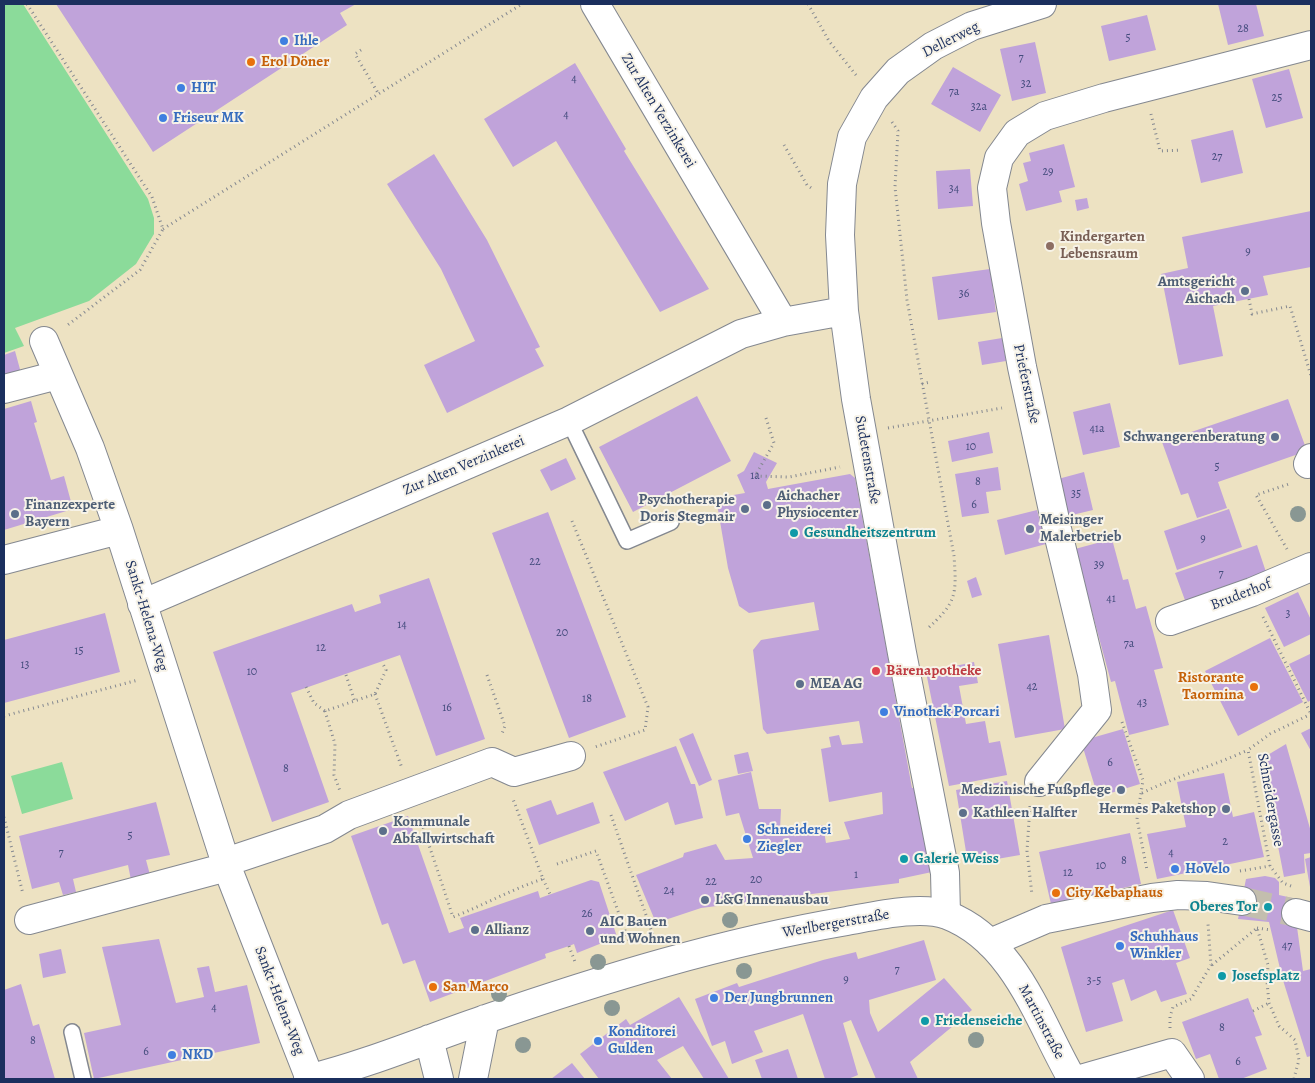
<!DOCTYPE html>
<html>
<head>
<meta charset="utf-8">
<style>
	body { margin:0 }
	#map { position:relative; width:1315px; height:1083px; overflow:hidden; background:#ede2c2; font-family:Alegreya,serif }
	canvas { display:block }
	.frame { position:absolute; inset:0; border:5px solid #1b2f5e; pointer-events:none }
</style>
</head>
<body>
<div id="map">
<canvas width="1315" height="1083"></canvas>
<div class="frame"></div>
</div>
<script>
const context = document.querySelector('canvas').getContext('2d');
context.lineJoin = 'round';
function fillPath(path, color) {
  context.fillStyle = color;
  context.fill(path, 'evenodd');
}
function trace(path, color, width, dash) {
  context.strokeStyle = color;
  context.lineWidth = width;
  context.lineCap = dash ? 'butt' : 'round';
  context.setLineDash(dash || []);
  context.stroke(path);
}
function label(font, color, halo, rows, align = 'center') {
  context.font = font + ' Alegreya,serif';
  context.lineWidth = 4;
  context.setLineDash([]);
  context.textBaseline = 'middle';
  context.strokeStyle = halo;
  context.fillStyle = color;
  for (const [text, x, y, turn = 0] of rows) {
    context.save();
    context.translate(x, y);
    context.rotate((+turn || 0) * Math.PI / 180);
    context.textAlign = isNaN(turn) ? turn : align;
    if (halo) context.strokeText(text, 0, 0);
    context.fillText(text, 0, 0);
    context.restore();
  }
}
const green = new Path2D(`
	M4,4H23L148,199L154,218V234L136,264L89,301L15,328L24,346L4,353Z
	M62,762L73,799L22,814L11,776Z`);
const building = new Path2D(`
	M56,4H356L340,13L347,25L153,152Z
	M1218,4H1256L1264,36L1228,45Z
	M1147,15L1156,50L1109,61L1101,26Z
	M1035,42L1046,93L1012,101L1000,49Z
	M575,63L626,149L624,151L709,289L660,312L556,141L513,167L484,119Z
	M953,67L1001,95L980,132L931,104Z
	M1289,69L1303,118L1266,128L1252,79Z
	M1233,130L1243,173L1201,183L1191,140Z
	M1064,144L1075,187L1059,191L1062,202L1026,211L1019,184L1028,181L1023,163L1031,161L1029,153Z
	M434,154L487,240L540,347L535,349L544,366L447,413L424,365L475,341L441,269L387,184Z
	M970,169L973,206L938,209L936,171Z
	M1087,198L1089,208L1077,211L1075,200Z
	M1311,211V267L1263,276L1268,295L1213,306L1223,356L1179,365L1161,274L1188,268L1182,237Z
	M990,269L996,312L938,320L932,277Z
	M1002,338L1006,361L982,365L978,342Z
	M15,351L21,373L4,378V355Z
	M697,396L731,461L633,512L599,447Z
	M1288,399L1307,451L1218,482L1227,508L1197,518L1188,493L1181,495L1162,442Z
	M31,401L37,422L34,423L51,480L64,476L73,509L4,530V409Z
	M1110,403L1120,447L1083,455L1073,412Z
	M989,432L993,453L952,462L948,441Z
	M754,452L777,463L766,482L768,489L850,474L855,478L912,788L917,787L932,872L899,879V883L701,908L656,923L636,875L683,857L684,853L716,844L725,860L753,858L739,813L726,816L718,780L751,772L759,809H781L780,830L823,825L826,843L850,839L844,822L883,814L882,792L829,802L821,749L831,747L829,737L839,735L842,745L863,743L859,721L767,734L763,729L753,650L761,640L819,630L814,602L749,613L739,606L728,568L716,498L745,493L737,475L744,471Z
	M566,458L576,479L551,491L540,470Z
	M998,467L1001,490L986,492L989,513L962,517L955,474Z
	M1084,472L1093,510L1068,516L1058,479Z
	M1229,509L1242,547L1177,570L1164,531Z
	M1037,510L1046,544L1005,555L997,520Z
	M548,512L626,717L569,738L492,533Z
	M1112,539L1123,580L1128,579L1136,609L1146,606L1163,668L1154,670L1169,725L1129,735L1115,681L1111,682L1075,549Z
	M1257,545L1267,575L1186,603L1175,573Z
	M976,577L982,595L972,598L967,581Z
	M429,578L485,739L436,756L400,655L291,693L329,802L272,822L213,652L352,604L355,612L381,603L379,595Z
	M1298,592L1311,620V634L1284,647L1265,608Z
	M105,613L120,672L4,703V640Z
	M1049,635L1065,729L1015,738L998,644Z
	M1270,638L1303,702L1238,736L1205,671Z
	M1310,654L1311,700L1308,702L1289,664Z
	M974,662L978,683L959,686L966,724L985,721L989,743L1000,741L1007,775L949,786L926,672Z
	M1311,728V751L1301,733Z
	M1123,729L1140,784L1098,797L1081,741Z
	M693,733L712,780L699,786L679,739Z
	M1286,744L1311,832V853L1304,854L1305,873L1284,877L1261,759Z
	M676,746L691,784H695L703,818L675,825L668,802L625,821L603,772Z
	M748,752L753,771L738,774L734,755Z
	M1224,773L1233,817L1254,812L1264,857L1157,879L1147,834L1186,827L1177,782Z
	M1007,781L1020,855L968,864L956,790Z
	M551,800L557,815L593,802L600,823L539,845L526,809Z
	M156,802L170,855L146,860L150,875L131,880L128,865L73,879L76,892L63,895L59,882L32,889L19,836Z
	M408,816L449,933L464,928L460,918L538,891L540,898L591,880L599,882L617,937L577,953L574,944L569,946L545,954L546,958L430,1002L415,960L403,964L388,923L382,925L351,836Z
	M1130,833L1141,884L1051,904L1039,852Z
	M1311,857V887H1310L1305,859Z
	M1265,876L1275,878L1279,882V895L1297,899V927L1303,971L1311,969V1056L1307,1057L1282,977L1269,922L1238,919L1246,879Z
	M1173,910L1190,958L1176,963L1187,994L1161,1002L1156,990L1131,1001L1124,979L1112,983L1123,1021L1086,1032L1061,947Z
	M159,939L176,1003L204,997L197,968L209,966L215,992L247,985L260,1043L94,1079L84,1033L121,1025L102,947Z
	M924,940L936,980L869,1000L870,1013L878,1032L944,978L972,1010L910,1062L918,1079H876L851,1020L843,1023L858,1075L848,1079H825L803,1014L754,1031L763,1052L732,1064L725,1041L712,1046L695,999L737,983L739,987L823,960L856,952L858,959Z
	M61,949L66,973L43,978L39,954Z
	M21,984L33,1026L39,1024L55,1079H4V990Z
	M679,997L729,1079H704L683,1046L657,1060L672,1079H599L580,1054L626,1019L630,1025Z
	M1248,998L1262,1035L1255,1037L1267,1069L1241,1079H1219L1210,1054L1196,1059L1182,1022Z
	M788,1049L798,1079H762L755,1060Z
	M572,1063L585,1079H551Z`);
const streetTunnel = new Path2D(`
	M1242,901L1296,913`);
const path = new Path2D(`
	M27,4L152,197L163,229L140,270L65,327
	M808,4L829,41L856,75
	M361,50L355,54L378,93
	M1151,114L1160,151L1181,150
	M892,122L898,131L895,187L907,300L954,556C957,596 956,603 926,630
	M784,145L807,185L814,190
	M163,229L522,4
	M1249,299L1252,314L1290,306L1311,376
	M922,384L930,382
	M766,418L774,443L755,476L789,477L840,467
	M888,428L1002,408
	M572,521L648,707L645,730L595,747
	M1287,549L1256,495L1289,484
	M1263,617L1311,714
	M346,675L355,702
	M487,675L505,726L501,736
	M306,687L314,703L325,711L375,694L386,670L382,662
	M375,694L402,768
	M325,711L335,744L334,775L340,791
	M4,716L138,680
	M1122,722L1143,780L1137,819L1147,870
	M1142,793C1177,776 1213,766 1248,750
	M1030,806L1027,851L1032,895
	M611,815L654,938
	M4,817L23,894
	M420,818L453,917C484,905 512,889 543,879L513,799
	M557,864L596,851L630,944
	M1240,871L1270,866
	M543,879L550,894
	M1291,886L1283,883L1270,866L1248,750L1270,734L1311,714
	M1257,928L1271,930
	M569,946L575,962
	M1212,965L1257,928L1268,965L1267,982L1269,1003L1279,1026L1295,1040L1299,1060L1294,1078
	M1253,1011L1269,1003
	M1170,1028V1017L1173,1007L1191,999L1211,965L1208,924`);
const lane = new Path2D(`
	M569,421L627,541L671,522
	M72,1032L83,1079`);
const street = new Path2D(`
	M595,4L783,322L844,311
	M44,341L90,448L119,530L227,867L310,1079
	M4,389L58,375
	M1308,464L1311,458
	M4,560L119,530
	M142,604L569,421L741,334L783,322
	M1170,621L1252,592L1311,567
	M1039,782L1097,710L1092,674L1057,529L1022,367L996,223L992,188L999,158L1017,133L1045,116L1104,98L1311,45
	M226,862L325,829L349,815L492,762L514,772L571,756
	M1296,913L1311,917
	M946,914L945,873L902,653L856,399L844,311L840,235L842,184L852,137L874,98L898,71L933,46L972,26L1042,4
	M29,920L227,867
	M990,943L1046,919L1152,898L1178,895L1207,896L1242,901
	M1081,1079L1172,1053L1190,1079`);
const secondary = new Path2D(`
	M429,1039L439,1079
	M308,1079C368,1064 425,1040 483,1020C602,979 723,942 847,921C875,916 921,905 947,915C1015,941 1039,1022 1072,1079
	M473,1079L485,1019`);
const trees = [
	[1298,514],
	[730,920],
	[598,962],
	[744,971],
	[499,994],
	[612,1008],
	[976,1040],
	[523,1045]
];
const markers = [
	[284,41,5,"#3f7fe0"],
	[251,62,5,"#e8710a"],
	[181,88,5,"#3f7fe0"],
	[163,118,5,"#3f7fe0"],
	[1050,246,5,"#8d6e63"],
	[1245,291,5,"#5c6f8a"],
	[1275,437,5,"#5c6f8a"],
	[767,505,5,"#5c6f8a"],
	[745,509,5,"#5c6f8a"],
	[15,514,5,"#5c6f8a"],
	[1030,529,5,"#5c6f8a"],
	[794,533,5,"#0f9aa8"],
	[876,671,5,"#e0444e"],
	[800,684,5,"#5c6f8a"],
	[1254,687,5,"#e8710a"],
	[884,712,5,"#3f7fe0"],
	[1121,790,5,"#5c6f8a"],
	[1226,809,5,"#5c6f8a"],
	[963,813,5,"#5c6f8a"],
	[383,831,5,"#5c6f8a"],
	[747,839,5,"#3f7fe0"],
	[904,859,5,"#0f9aa8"],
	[1175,869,5,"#3f7fe0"],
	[1056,893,5,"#e8710a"],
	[705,900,5,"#5c6f8a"],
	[1268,907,5,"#0f9aa8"],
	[475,930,5,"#5c6f8a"],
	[590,931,5,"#5c6f8a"],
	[1120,946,5,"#3f7fe0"],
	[1222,976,5,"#0f9aa8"],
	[433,987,5,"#e8710a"],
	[714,998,5,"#3f7fe0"],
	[925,1021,5,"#0f9aa8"],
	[598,1041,5,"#3f7fe0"],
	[172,1055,5,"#3f7fe0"]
];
const numberNames = [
	["28",1243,29],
	["5",1128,38],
	["7",1021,58],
	["4",574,79],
	["32",1026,84],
	["7a",954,92],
	["25",1277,98],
	["32a",979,107],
	["4",566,115],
	["27",1217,157],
	["29",1048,172],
	["34",954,189],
	["9",1248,252],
	["36",964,294],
	["41a",1097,429],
	["10",971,447],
	["5",1217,467],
	["1a",755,476],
	["8",978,482],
	["35",1076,494],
	["6",974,505],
	["9",1203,539],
	["22",535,562],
	["39",1099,565],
	["7",1221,574],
	["41",1111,599],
	["3",1288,614],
	["14",402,625],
	["20",562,633],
	["7a",1129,644],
	["12",321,648],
	["15",79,651],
	["13",25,665],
	["10",252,672],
	["42",1032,687],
	["18",587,699],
	["43",1142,703],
	["16",447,708],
	["6",1110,763],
	["8",286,769],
	["5",130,836],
	["2",1225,842],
	["7",61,853],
	["4",1171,853],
	["8",1124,861],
	["10",1101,866],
	["12",1068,873],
	["1",856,875],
	["20",756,880],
	["22",711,882],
	["24",669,891],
	["26",587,914],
	["47",1287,946],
	["7",897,970],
	["9",846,980],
	["3-5",1094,981],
	["4",214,1008],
	["8",1222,1028],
	["8",33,1041],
	["6",146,1052],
	["6",1238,1062]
];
const streetNames = [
	["Dellerweg",951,40,-27],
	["Zur Alten Verzinkerei",658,111,59],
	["Prieferstraße",1026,384,78],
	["Sudetenstraße",867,460,80],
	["Zur Alten Verzinkerei",464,466,-23],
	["Bruderhof",1241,595,-21],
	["Sankt-Helena-Weg",146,616,73],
	["Schneidergasse",1270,800,80],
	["Werlbergerstraße",836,924,-10],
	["Sankt-Helena-Weg",279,1001,69],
	["Martinstraße",1041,1022,62]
];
const shopNames = [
	["Ihle",294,41],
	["HIT",191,88],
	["Friseur MK",173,118],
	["Vinothek Porcari",894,712],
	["Schneiderei",757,830],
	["Ziegler",757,847],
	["HoVelo",1185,869],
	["Schuhhaus",1130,937],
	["Winkler",1130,954],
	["Der Jungbrunnen",724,998],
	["Konditorei",608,1032],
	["Gulden",608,1049],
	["NKD",182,1055]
];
const foodNames = [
	["Erol Döner",261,62],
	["Ristorante",1244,678,"right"],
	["Taormina",1244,695,"right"],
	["City Kebaphaus",1066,893],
	["San Marco",443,987]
];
const educationNames = [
	["Kindergarten",1060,237],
	["Lebensraum",1060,254]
];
const serviceNames = [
	["Amtsgericht",1235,282,"right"],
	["Aichach",1235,299,"right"],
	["Schwangerenberatung",1265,437,"right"],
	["Aichacher",777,496],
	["Physiocenter",777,513],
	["Psychotherapie",735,500,"right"],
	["Doris Stegmair",735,517,"right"],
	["Finanzexperte",25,505],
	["Bayern",25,522],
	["Meisinger",1040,520],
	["Malerbetrieb",1040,537],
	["MEA AG",810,684],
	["Medizinische Fußpflege",1111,790,"right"],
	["Hermes Paketshop",1216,809,"right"],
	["Kathleen Halfter",973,813],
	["Kommunale",393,822],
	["Abfallwirtschaft",393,839],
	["L&G Innenausbau",715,900],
	["AIC Bauen",600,922],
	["und Wohnen",600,939],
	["Allianz",485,930]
];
const cultureNames = [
	["Gesundheitszentrum",804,533],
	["Galerie Weiss",914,859],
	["Oberes Tor",1258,907,"right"],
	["Josefsplatz",1232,976],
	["Friedenseiche",935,1021]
];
const healthNames = [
	["Bärenapotheke",886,671]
];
fillPath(green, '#8bdb9a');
fillPath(building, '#c0a3da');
trace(streetTunnel, '#c3beae', 28, [28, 14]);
trace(lane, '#848890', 18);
trace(street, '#848890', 30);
trace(secondary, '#848890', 30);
trace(path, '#848890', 3, [1, 4]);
trace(lane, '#fff', 15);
trace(street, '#fff', 28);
trace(secondary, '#fff', 28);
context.fillStyle = '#899793';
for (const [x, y] of trees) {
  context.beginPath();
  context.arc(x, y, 8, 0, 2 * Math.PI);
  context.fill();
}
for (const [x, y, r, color] of markers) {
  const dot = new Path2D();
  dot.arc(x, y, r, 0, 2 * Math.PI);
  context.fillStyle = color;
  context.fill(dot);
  trace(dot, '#f7f3e8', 2);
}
label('12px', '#444c7d', null, numberNames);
label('15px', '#1b2f5e', '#f7f3e8', streetNames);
label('bold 15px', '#366cbe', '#f7f3e8', shopNames, 'left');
label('bold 15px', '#c56008', '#f7f3e8', foodNames, 'left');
label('bold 15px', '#785e54', '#f7f3e8', educationNames, 'left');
label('bold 15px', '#4e5e75', '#f7f3e8', serviceNames, 'left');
label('bold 15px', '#0d838f', '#f7f3e8', cultureNames, 'left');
label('bold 15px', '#be3a42', '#f7f3e8', healthNames, 'left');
</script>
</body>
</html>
